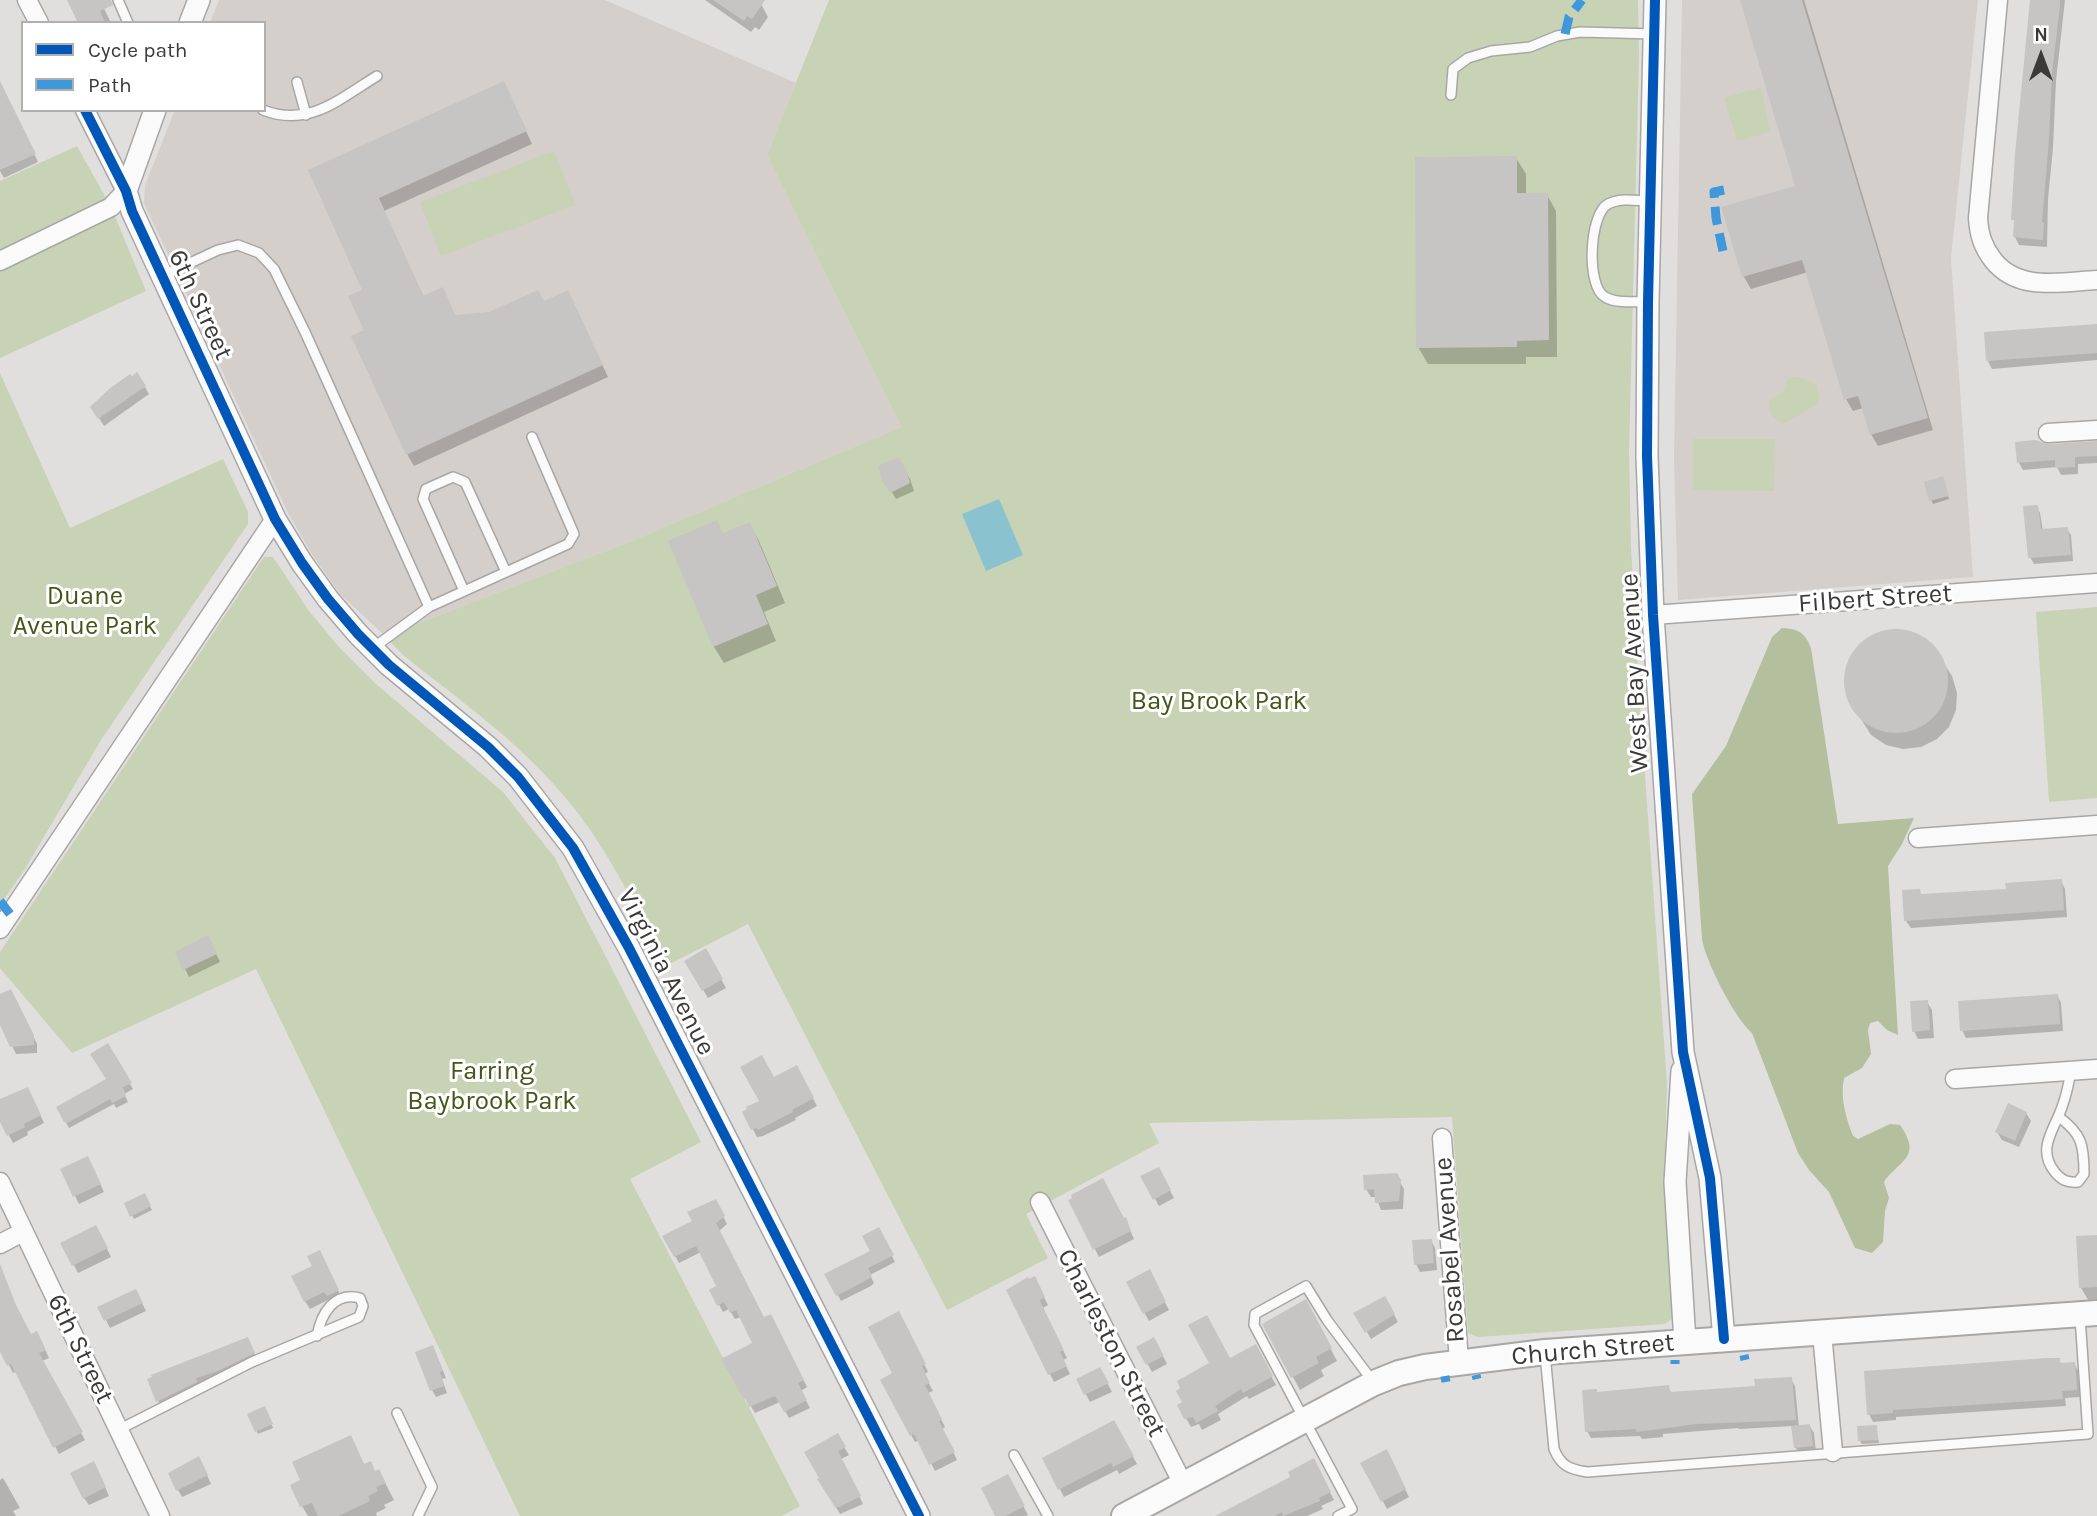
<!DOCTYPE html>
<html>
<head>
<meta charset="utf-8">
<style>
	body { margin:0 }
	#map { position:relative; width:2097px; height:1516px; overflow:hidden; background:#e1dfdd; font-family:Karla,sans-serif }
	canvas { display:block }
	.legend { position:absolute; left:21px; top:21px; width:245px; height:91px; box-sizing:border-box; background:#fff; border:2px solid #b1b0b0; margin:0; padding:9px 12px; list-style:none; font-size:21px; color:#3b3a39 }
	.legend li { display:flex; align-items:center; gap:14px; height:35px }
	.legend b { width:35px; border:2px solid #b1b0b0 }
	.north { position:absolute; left:2006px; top:21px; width:70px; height:70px; -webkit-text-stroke:5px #fff; paint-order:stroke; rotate:0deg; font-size:19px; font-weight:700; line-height:28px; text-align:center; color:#3b3a39 }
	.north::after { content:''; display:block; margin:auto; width:24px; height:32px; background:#3b3a39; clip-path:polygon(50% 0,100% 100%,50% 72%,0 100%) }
</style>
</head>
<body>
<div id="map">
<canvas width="2097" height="1516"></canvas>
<ul class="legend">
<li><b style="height:9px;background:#0057b8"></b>Cycle path</li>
<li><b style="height:9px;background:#3e98d9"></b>Path</li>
</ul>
<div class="north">N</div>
</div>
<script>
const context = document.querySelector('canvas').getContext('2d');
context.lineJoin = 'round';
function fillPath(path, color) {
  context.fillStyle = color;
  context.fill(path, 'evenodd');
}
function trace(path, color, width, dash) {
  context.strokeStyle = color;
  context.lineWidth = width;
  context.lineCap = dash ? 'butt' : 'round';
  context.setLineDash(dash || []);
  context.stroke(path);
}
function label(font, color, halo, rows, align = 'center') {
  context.font = font + ' Karla,sans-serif';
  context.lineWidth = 6;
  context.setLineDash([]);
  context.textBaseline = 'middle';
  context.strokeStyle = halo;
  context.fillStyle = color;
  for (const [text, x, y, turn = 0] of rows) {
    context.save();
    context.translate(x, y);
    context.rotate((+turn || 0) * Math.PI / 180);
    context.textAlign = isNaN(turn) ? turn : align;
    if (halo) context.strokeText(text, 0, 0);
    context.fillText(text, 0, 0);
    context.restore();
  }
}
const built = new Path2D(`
	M219,0H605L796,83L767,155L901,427L629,542L385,636L340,594L313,556L288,513L144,203L145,185L175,110H264V23H210Z
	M1682,0H1978L1951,258L1973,577L1678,600L1674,459Z`);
const green = new Path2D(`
	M829,0H1638L1639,56L1629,452L1631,547L1641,720L1667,1084L1664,1183L1673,1318L1665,1324L1478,1337L1468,1333L1452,1117L1149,1123L1159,1143L1026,1214L1048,1258L947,1310L748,924L666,966C636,908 607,846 564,796C518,741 458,699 403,655L385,636L629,542L901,427L767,155Z
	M1761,87L1770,132L1737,141L1724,98Z
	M77,146L111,207L146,291L0,358V181Z
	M554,151L575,205L441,256L420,202Z
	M0,373L70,528L223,459L248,512V524L101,740L25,869L0,905Z
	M1792,377H1798L1816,384L1820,397L1816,405L1783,424C1772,417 1768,414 1769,401L1783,392L1787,380Z
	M1693,439H1775L1774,491L1693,490Z
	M264,557H273L309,611L338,646L376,684L503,792L555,858L701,1142L630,1179L800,1506L782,1516H520L256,969L72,1053L0,968V952Z
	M2097,607V798L2049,802L2036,612Z`);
const forest = new Path2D(`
	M1782,628C1798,629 1805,632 1811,648L1838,824L1914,818L1902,844L1888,866L1898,1035L1887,1030L1878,1021L1870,1023L1868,1030L1871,1054L1862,1068L1844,1078C1840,1098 1846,1118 1853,1136L1858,1139L1890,1124L1900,1125C1923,1158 1899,1160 1884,1182L1889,1198L1885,1211L1883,1242L1872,1253L1855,1248L1829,1192L1809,1170L1798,1153L1752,1033C1735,1019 1705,960 1702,939L1692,794L1726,746L1772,637Z`);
const water = new Path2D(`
	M999,499L1023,555L986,571L962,514Z`);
const shadow = new Path2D(`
	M69,0H100L111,23H80Z
	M705,0H755L761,4L768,17L759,30L755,27L751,32Z
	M1741,0H1804L1933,430L1878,446L1871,434L1863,408L1853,411L1846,399L1808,272L1751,289L1744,277L1724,209L1797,187Z
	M2031,0H2065L2056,81L2053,148L2048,199L2047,247L2019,245L2015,237Z
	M510,96L532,144L384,211L424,298L456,317L490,314L544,303L568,292L608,377L414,466L407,454L366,331L364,291L310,171Z
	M0,106L13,109L38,162L4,178L0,171Z
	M1516,158L1526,174V195H1547L1556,211L1557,357H1526V364H1428L1418,347Z
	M2097,324V360L1992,369L1988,361Z
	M145,387L149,394L104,426L92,407Z
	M2097,443V463L2078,464V474L2061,475L2057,467L2023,470L2019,463L2048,446Z
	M898,459L910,479L914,491L896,499L884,479Z
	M1944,482L1949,499L1933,504L1931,500Z
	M2037,507L2040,513L2043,531L2067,529L2071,535L2073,561L2034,564L2030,557Z
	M749,524L759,541L785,603L764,612L776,641L724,663L714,647L670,542L724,535Z
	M1900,630L1917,635L1931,644L1952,676L1957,693L1956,710L1949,727L1937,739L1921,747L1903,749L1886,745L1871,735L1851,703L1846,686L1847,669L1854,653L1866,640L1882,632Z
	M2061,881L2065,889L2067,917L1911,928L1906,921L1919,891L1922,896L2008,891Z
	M212,945L220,962L189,977L177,952Z
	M705,950L726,988L708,998L686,961Z
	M2057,995L2061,1003L2063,1031L1966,1038L1962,1030Z
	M0,996L15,998L37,1044V1053L16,1054L0,1021Z
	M1927,1002L1932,1010L1934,1038L1918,1039L1914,1031Z
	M107,1046L133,1089L124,1094L128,1102L116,1108L114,1104L69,1128L58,1108L108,1080Z
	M796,1067L817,1106L795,1118L796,1120L763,1136L757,1137L744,1113L761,1102L773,1079Z
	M32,1097L44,1123L27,1132L28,1135L13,1143L0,1118V1101Z
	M2026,1113L2031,1121L2019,1147L2002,1140L1997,1132Z
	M92,1166L104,1192L79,1204L62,1170Z
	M1158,1169L1174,1198L1159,1206L1143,1177Z
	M1396,1175L1404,1189L1403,1209L1381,1210L1376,1197H1371L1366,1189Z
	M144,1196L152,1210L134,1219L126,1204Z
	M715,1201L727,1224L719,1231L763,1319L774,1323L807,1387L801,1391L810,1408L789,1418L780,1402L755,1413L723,1360L755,1344L741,1317L735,1319L729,1309L723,1312L711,1290L718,1286L701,1252L679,1263L664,1236L694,1222Z
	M1070,1201L1125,1219L1134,1239L1099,1257Z
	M879,1230L895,1262L870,1275L874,1283L871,1286L841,1301L827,1275L872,1252Z
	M100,1235L111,1257L78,1273L62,1243Z
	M2097,1237V1303H2090L2081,1288Z
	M1431,1240L1435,1248L1437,1270L1420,1272L1416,1264Z
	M324,1260L342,1299L332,1303L330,1299L310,1309L305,1301Z
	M1149,1272L1169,1310L1149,1321L1128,1283Z
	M1034,1278L1048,1305L1043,1308L1044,1313L1067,1358L1063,1360L1070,1374L1054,1382L1008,1290Z
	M0,1285L9,1291L31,1336L41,1341L49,1358L42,1361L85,1440L59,1454L17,1371L13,1373L2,1351L0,1339Z
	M1385,1298L1398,1322L1371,1339L1356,1313Z
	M140,1299L146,1311L110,1328L100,1308Z
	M1312,1313L1337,1361L1321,1370L1324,1376L1300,1390L1265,1325Z
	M903,1321L928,1372L924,1374L933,1391L928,1393L945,1427L942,1429L957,1460L935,1471L919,1440L915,1442L882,1381L895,1374Z
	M1154,1339L1167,1364L1152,1372L1138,1347Z
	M1255,1346L1276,1385L1249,1399L1247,1396L1218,1414L1221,1420L1202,1430L1199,1424L1191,1427L1179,1406L1212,1364L1230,1360Z
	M251,1347L258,1361L162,1409L149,1380Z
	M436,1354L446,1378L442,1379L447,1393L436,1397L432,1390Z
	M2059,1359L2061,1364L2074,1363L2078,1371L2080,1397L2065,1398L2066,1406L1896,1417V1420L1873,1422L1869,1414Z
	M1100,1369L1112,1392L1090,1402L1078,1380Z
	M1791,1379L1795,1386L1799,1427L1809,1425L1814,1433L1816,1453L1800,1455L1795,1447L1793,1426L1739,1429L1738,1428L1663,1434V1437L1642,1439L1640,1436L1591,1438L1587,1431L1597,1394L1668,1387L1672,1394L1757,1388Z
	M266,1411L273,1428L258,1434L249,1415Z
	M1114,1423L1137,1464L1119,1474L1117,1470L1064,1497L1044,1459Z
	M1876,1427L1879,1443L1862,1444L1860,1441Z
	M837,1436L849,1455L841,1459L863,1504L840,1514L819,1479Z
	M350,1437L365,1466L376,1473L379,1471L394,1500L384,1505L386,1508L376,1513L377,1516H308L302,1506V1481Z
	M1390,1459L1409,1497L1387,1509L1363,1464Z
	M203,1466L211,1484L182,1497L178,1490Z
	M1317,1468L1334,1500L1321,1506L1323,1509L1307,1516H1221L1293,1478Z
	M98,1471L109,1496L89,1505L84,1498Z
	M1008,1477L1028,1515L1025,1516H997Z
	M3,1478L20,1508L13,1511L16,1516H0V1480Z`);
const building = new Path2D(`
	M67,0H111L113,5L100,11L105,23H78Z
	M713,0H765L752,19L747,16L744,21Z
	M1740,0H1802L1928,418L1870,435L1858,396L1844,400L1802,260L1742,277L1721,207L1795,186Z
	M2030,0H2060V6L2052,72L2049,139L2042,222L2044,223L2043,240L2013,237L2014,220H2011L2015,154Z
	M0,81L36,154L0,170Z
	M504,81L527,131L379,198L423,296L443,287L455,315L489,312L538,290L544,301L568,290L603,365L406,455L351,336L364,330L348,296L362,290L308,170Z
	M1517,156V193H1548L1549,340L1517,341V347L1416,348L1415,157Z
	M2097,324V353L1986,361L1984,332Z
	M137,372L146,386L98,419L90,407L109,389L130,374L132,376Z
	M2035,440L2049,444L2097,441V456L2075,457V467L2055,468V460L2017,463L2015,442Z
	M898,457L906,469L910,483L890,493L882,480L878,466Z
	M1943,476L1949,496L1929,501L1924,482Z
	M2038,505L2041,529L2068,527L2071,555L2028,558L2023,506Z
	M717,520L723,533L750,522L777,586L756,595L768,624L713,647L668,541Z
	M1844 681a52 52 0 1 1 104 0a52 52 0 1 1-104 0Z
	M2062,879L2064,910L1904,921L1902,890L1920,889L1921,894L2006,889L2005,883Z
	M208,935L217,954L183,970L175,952Z
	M706,948L723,979L702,991L684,961Z
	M11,989L34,1035V1045L10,1047L0,1025V994Z
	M2058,994L2060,1024L1960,1031L1958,1001Z
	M1928,1000L1930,1030L1912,1032L1910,1001Z
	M108,1043L132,1083L123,1087L126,1096L112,1103L110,1099L67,1123L64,1122L56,1107L106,1079L90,1054Z
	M762,1055L774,1077L797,1065L814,1098L792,1110L793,1112L758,1130L757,1128L751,1130L742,1112L747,1109L746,1107L759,1101L740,1067Z
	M28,1087L41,1115L24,1124L25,1127L7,1136L0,1122V1099Z
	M2008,1103L2027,1112L2015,1141L1995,1132Z
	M88,1156L101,1184L73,1197L60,1169Z
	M1159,1167L1171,1190L1153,1200L1140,1176Z
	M1397,1173L1401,1180L1399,1201L1375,1203L1374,1189L1364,1190L1363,1175Z
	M1103,1178L1124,1218L1126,1217L1131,1231L1093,1250L1068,1200L1072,1198L1071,1195Z
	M145,1193L151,1206L130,1217L124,1203Z
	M716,1199L725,1216L716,1223L764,1317L771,1314L804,1380L798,1383L807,1400L784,1412L775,1396L749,1407L745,1398L744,1400L721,1359L752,1343L736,1310L730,1313L724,1302L717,1306L709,1290L716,1286L696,1246L674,1257L662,1236L692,1221L687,1212Z
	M96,1225L108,1248L72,1266L60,1243Z
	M879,1227L894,1255L868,1268L872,1276L867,1280L836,1296L824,1274L870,1251L862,1236Z
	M2097,1235V1287L2079,1288L2076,1236Z
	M1432,1239L1434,1263L1414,1265L1412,1240Z
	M320,1250L339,1290L327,1296L324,1292L304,1302L291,1276L312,1266L307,1256Z
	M0,1264L16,1305L31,1334L37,1331L46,1350L39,1353L83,1432L53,1448L11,1364L7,1366L0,1352Z
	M1150,1269L1166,1302L1143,1314L1126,1282Z
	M1035,1276L1045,1297L1040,1300L1041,1303L1064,1350L1060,1352L1067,1366L1048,1375L1006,1290L1028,1277L1029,1279Z
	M136,1289L143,1303L104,1321L97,1307Z
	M1385,1296L1395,1314L1365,1333L1353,1313Z
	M1306,1299L1332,1348L1316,1357L1319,1363L1291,1378L1262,1324Z
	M899,1311L926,1364L922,1366L930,1383L925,1385L942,1419L939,1421L955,1452L929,1465L914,1434L910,1436L880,1380L892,1373L868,1327Z
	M1207,1315L1230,1358L1256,1344L1273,1376L1243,1393L1241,1389L1215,1406L1218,1411L1196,1423L1193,1417L1184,1419L1177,1405L1182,1402L1176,1391L1180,1388L1177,1381L1209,1363L1188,1325Z
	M248,1337L255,1353L218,1371L196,1378L197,1382L156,1402L147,1379L152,1377L151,1375Z
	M1154,1337L1164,1356L1146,1365L1136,1347Z
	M433,1345L443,1371L440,1372L444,1386L430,1391L415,1352Z
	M2048,1358H2060V1363L2075,1362L2077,1390L2062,1391L2063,1399L1893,1410V1413L1867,1415L1864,1371Z
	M1100,1367L1109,1383L1084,1395L1076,1379Z
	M1792,1377L1796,1420L1697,1424L1636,1432V1429L1585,1432L1582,1390L1597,1389V1392L1669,1385L1670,1392L1755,1386L1754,1379Z
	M265,1406L273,1424L255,1432L247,1414Z
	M1114,1420L1134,1456L1113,1467L1111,1463L1058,1490L1042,1458Z
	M1810,1424L1813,1446L1794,1448L1791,1426Z
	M1877,1425L1878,1440L1858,1441L1857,1426Z
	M838,1433L846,1447L838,1451L861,1496L839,1507H835L817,1479L819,1478L804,1452Z
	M351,1435L364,1464L371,1461L375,1471L379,1469L386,1483L376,1487L378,1491L368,1496L370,1501L338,1516H318L312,1503L300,1507L290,1485L300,1480L292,1462Z
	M1387,1449L1406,1489L1381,1502L1360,1463Z
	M199,1456L208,1475L176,1491L168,1473Z
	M1314,1458L1331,1492L1319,1498L1320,1501L1283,1516L1282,1512L1275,1516H1215L1290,1477L1288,1472Z
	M94,1461L106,1487L83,1499L70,1473Z
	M1008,1474L1025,1506L1006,1516H995L981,1488Z`);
const service = new Path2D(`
	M118,0L128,23
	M297,82L306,115
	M1451,95L1453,69L1468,58L1491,51L1530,47L1557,36L1580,32L1655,34
	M263,110C309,128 339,99 377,76
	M162,276L218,250L238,245L259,253L274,269L305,332L429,607
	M1648,302C1635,301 1617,304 1605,297C1586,287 1589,214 1608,204C1621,197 1638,201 1651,201
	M464,591L423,499L426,489L453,477L465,482L506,572
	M373,648L429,607L568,544L574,534L532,437
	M2059,1117C2082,1134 2084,1145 2084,1174L2078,1182C2067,1183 2061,1180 2054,1171C2036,1147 2056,1128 2063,1104C2067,1093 2069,1082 2071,1071
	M1545,1354L1554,1449C1561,1466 1569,1469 1587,1472L2088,1434L2080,1317
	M397,1413L432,1487L418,1516
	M118,1430L252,1362L359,1317L363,1306L360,1298C334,1291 321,1314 317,1336
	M1014,1455L1048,1516
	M1338,1516L1352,1509L1254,1325L1255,1314L1306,1286L1327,1320L1374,1383`);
const minor = new Path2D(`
	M27,0L39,23
	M1998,0L1978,218C1979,235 1983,247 1993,260C2018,292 2061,282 2097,280
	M0,261L111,207L126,191L85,110
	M2048,433L2097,430
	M1653,615L2097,583
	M1918,838L2097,825
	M0,929L275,519
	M1955,1079L2097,1069
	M1442,1138L1459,1361
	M0,1182L160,1516
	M1040,1202L1183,1484
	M0,1244L23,1232
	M1822,1333L1833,1452`);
const tertiary = new Path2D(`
	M1655,0L1648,302L1647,456L1653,615L1683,1052L1710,1178L1724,1339
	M190,23L199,0
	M155,110L126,191L132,211L275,519L302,563L328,599L358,634L389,665L488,747L518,777L573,848L629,948L919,1516
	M1682,1071L1675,1182L1685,1342`);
const secondary = new Path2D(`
	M1124,1516L1374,1383L1399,1373L1425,1367L1545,1352L2097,1313`);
const quiet = new Path2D(`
	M1565,34L1569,17L1582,0
	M1723,251L1716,218L1714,192L1724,190
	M0,901L10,914
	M1744,1355L1745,1360
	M1675,1360V1364
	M1476,1375L1477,1379
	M1445,1376L1446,1382`);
const cycleway = new Path2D(`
	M1655,0L1648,302L1647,456L1653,615L1683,1052L1710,1178L1724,1339
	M85,110L126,191L132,211L275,519L302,563L328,599L358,634L389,665L488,747L518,777L573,848L629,948L919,1516`);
const streetNames = [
	["6th Street",200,305,65],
	["Filbert Street",1875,599,-4],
	["West Bay Avenue",1635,673,-93],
	["Virginia Avenue",666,972,63],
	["Rosabel Avenue",1450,1250,-94],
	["Charleston Street",1111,1343,63],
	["6th Street",80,1349,64],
	["Church Street",1593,1350,-5]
];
const parkNames = [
	["Duane",85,597],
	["Avenue Park",85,627],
	["Bay Brook Park",1219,702],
	["Farring",492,1072],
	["Baybrook Park",492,1102]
];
fillPath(built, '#d5cfcb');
fillPath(green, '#c8d2b5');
fillPath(forest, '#b4bf9e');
fillPath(water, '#8ac2cf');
fillPath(shadow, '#0003');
fillPath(building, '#c6c5c4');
trace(service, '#a8a7a6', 12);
trace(minor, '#a8a7a6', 21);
trace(tertiary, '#a8a7a6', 24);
trace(secondary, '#a8a7a6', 28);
trace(service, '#fafafa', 9);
trace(minor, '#fafafa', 18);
trace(tertiary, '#fafafa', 21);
trace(secondary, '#fafafa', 24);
trace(quiet, '#3e98d9', 9, [18, 9]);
trace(cycleway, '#0057b8', 10);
label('26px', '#3b3a39', '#fff', streetNames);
label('26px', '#435717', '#fff', parkNames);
</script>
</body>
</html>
